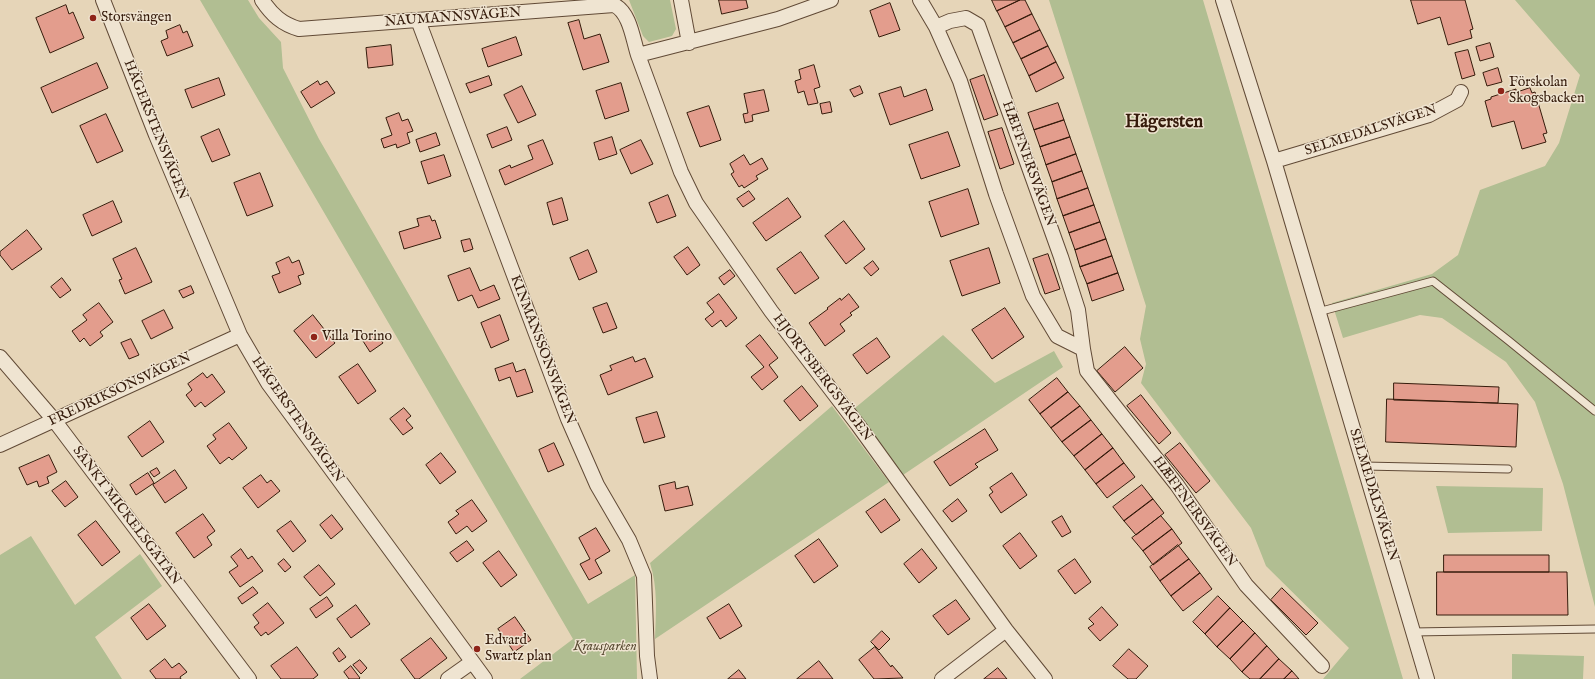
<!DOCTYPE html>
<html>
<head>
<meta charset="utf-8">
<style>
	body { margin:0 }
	canvas { display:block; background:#e6d5b8 }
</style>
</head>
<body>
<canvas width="1595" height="679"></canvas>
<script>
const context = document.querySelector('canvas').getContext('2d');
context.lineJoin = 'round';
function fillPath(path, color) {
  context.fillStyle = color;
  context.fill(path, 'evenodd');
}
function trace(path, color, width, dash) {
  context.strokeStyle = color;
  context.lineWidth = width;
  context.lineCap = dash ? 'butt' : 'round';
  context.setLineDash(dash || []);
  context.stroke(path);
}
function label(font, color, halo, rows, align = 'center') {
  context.font = font + ' "IM FELL English",serif';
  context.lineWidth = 3;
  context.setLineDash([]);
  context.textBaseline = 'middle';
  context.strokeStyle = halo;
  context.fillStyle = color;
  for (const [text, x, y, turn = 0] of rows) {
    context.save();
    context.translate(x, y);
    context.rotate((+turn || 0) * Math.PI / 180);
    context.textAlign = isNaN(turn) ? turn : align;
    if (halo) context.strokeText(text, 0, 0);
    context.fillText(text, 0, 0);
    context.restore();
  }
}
const green = new Path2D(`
	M200,0H248L259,18L281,42L283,68L319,139L588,604L635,575L637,679H520L573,639Z
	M629,0H670L676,29L672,36L649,42L643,36Z
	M1049,0H1203L1403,679H1323L1349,648L1266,566L1251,528L1141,383L1146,364L1140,339L1146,306Z
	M1515,0H1595V607L1563,484L1535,402L1506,362L1442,318L1420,315L1343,338L1332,303L1432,274L1458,255L1480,190L1545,166L1559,143L1580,75Z
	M943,335L995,383L1054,351L1063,367L903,475L855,408Z
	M832,406L889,482L655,639C656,613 658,588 650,563Z
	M1436,486L1543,488L1542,531L1448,533Z
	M31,536L75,605L140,554L162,586L95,637L122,679H0V555Z
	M1512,654L1584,656L1583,679H1512Z`);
const building = new Path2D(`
	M719,0H746L748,8L722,14Z
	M992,0H1020L997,11Z
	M1020,0H1025L1032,14L1005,27L997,11Z
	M1411,0H1465L1473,29L1470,30L1472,38L1448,45L1440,17L1418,24Z
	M890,3L900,30L879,37L870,11Z
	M66,5L69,14L73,12L84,38L50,53L36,18Z
	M1032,14L1040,30L1013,43L1005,27Z
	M579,20L584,39L600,34L609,62L583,70L568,23Z
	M180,25L183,33L187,31L193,46L167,56L161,41L168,38L166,31Z
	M1040,30L1048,46L1021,59L1013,43Z
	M516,37L522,55L488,67L482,49Z
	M1490,43L1494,57L1480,61L1476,47Z
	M391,45L393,65L368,68L366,48Z
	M1048,46L1056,62L1029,76L1021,59Z
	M1468,50L1475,75L1462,79L1455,53Z
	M1056,62L1064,78L1036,92L1029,76Z
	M97,63L108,88L52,113L41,88Z
	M814,65L820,87L814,89L818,103L808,105L804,91L798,93L795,81L801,79L799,70Z
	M1498,68L1502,82L1487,86L1483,73Z
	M984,75L998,115L984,120L970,80Z
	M489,76L492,85L470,93L466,84Z
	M219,78L225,95L192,108L185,90Z
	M318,81L320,85L327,81L335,93L311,108L301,92Z
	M621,83L629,111L605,119L596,91Z
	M522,86L536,115L518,123L504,95Z
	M860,86L863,93L854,97L850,90Z
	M901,87L904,97L926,89L933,110L890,125L879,94Z
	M1530,88L1532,93L1535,92L1547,133L1543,134L1546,142L1522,149L1514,121L1492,127L1485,101L1491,99V97L1516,89V92Z
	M764,90L769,111L752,115L753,121L745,123L743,114L748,113L744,94Z
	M830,102L832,112L822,114L820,104Z
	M1058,103L1064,120L1034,130L1028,113Z
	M709,106L721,140L700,147L687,113Z
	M399,113L402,121L408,119L413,131L407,133L410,143L397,148L396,144L384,148L381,139L392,135L386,118Z
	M106,114L123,151L97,163L80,126Z
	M1064,120L1070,137L1040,147L1034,130Z
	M507,127L512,140L492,148L487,135Z
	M1002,128L1014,164L1000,169L988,132Z
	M219,129L230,155L212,162L201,137Z
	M948,132L960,166L921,179L909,145Z
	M436,133L440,145L420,152L416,140Z
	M612,137L617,154L599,160L594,143Z
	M1070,137L1076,154L1046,165L1040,147Z
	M543,140L553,164L505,185L499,170L510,165L511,168L533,159L528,146Z
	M641,140L653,164L631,174L620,150Z
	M1076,154L1082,171L1052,182L1046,165Z
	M444,155L451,176L428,184L421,162Z
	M744,155L750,165L762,158L768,169L756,176L758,179L744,188L742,185L739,187L731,174L734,172L730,164Z
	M1082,171L1088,188L1057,199L1052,182Z
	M260,173L273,206L247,216L234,183Z
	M1088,188L1094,205L1063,216L1057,199Z
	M968,189L979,224L941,237L929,202Z
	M749,191L755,199L743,207L737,199Z
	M668,195L676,216L657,223L649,203Z
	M562,198L568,220L553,225L547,203Z
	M788,198L801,217L766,241L753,223Z
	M113,201L122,222L92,236L83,215Z
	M1094,205L1100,222L1069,233L1063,216Z
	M430,216L432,221L435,220L441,238L404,249L399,232L419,226L417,219Z
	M844,221L865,249L846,264L825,236Z
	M1100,222L1106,239L1075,250L1069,233Z
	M27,230L42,249L12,270L0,255V252Z
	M470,239L473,249L464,252L461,241Z
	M1106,239L1112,256L1080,267L1075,250Z
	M688,247L700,265L687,275L674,257Z
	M136,248L152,282L125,294L119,280L122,279L113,259Z
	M989,248L1000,283L962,296L950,261Z
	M588,250L597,272L579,280L570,258Z
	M801,252L819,278L795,294L777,269Z
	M1048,254L1060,289L1045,294L1033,259Z
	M1112,256L1118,273L1087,284L1080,267Z
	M289,257L292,263L299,260L304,274L298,276L301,284L279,293L272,276L280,273L276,263Z
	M873,261L879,269L871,276L864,268Z
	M470,268L480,291L494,285L500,299L478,308L472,295L458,301L448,276Z
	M730,270L735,276L724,285L719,278Z
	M1118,273L1124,290L1092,301L1087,284Z
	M62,278L71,290L60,298L51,287Z
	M191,286L194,293L183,298L179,291Z
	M719,294L737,318L726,327L721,320L712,327L705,319L714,312L707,303Z
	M849,294L859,307L850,313L852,315L840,324L845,331L825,346L809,323L828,309L827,308L840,298L841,300Z
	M99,303L113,322L100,332L103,336L90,346L84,338L80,342L72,331L87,320L83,315Z
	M607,303L617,328L603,333L593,308Z
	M1005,308L1024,337L992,359L972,330Z
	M164,310L173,328L151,339L142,321Z
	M313,315L335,343L316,358L294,331Z
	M500,315L509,340L491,348L481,323Z
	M375,332L383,343L370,352L363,341Z
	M760,335L778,358L769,365L778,377L762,390L751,377L764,367L746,346Z
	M877,338L890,357L867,374L853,355Z
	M131,339L139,355L129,359L121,343Z
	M1125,347L1143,368L1115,392L1097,371Z
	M633,357L635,362L645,358L653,377L608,395L600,375L612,370L610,366Z
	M513,363L516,372L525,369L533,392L517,397L510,377L499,381L495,369Z
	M358,364L376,391L358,404L339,377Z
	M203,373L207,378L212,374L225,392L205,407L201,402L195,407L186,395L192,390L188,384Z
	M1057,378L1068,392L1040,414L1029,400Z
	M1394,383L1499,387L1498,403L1394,400Z
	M802,386L818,406L800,421L784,401Z
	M1068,392L1080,406L1051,428L1040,414Z
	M1141,395L1171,433L1159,444L1127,406Z
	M1387,399L1518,404L1516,447L1386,442Z
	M1080,406L1091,420L1062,442L1051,428Z
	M404,408L411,416L406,420L413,428L403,435L390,419Z
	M657,412L665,437L644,443L636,418Z
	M1091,420L1102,434L1074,456L1062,442Z
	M150,421L164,442L142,457L128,437Z
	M229,423L247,448L232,460L229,457L220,464L207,446L216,439L213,435Z
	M985,429L998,450L975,464L978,467L950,486L934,462Z
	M1102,434L1113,448L1085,470L1074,456Z
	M554,443L564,465L548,472L539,450Z
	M1180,443L1210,481L1196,493L1165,455Z
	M1113,448L1124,463L1096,484L1085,470Z
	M441,453L456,472L440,484L426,465Z
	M49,455L57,472L47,477L49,483L39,487L37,481L27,485L19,468Z
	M1124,463L1135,477L1107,498L1096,484Z
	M157,468L160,473L154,477L150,472Z
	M175,470L187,488L165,503L153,485Z
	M148,473L154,483L136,495L130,485Z
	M1012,473L1027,495L1001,513L989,495L993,492L990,488Z
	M261,475L267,483L271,480L280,491L258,508L243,488Z
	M66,481L78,497L65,507L52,491Z
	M675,482L676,489L688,486L693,505L665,511L659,486Z
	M1142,485L1153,499L1124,521L1113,507Z
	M885,499L900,520L881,533L866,512Z
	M958,499L967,511L952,522L943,511Z
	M1153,499L1164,513L1136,535L1124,521Z
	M472,500L487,521L472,532L467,526L456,534L448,522L459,514L456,511Z
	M203,514L215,531L207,537L212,545L194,558L176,533Z
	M332,515L343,529L331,539L320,525Z
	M1062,516L1071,532L1062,537L1052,522Z
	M1161,516L1172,529L1143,551L1132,538Z
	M96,521L120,552L102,566L78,535Z
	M291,521L306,541L293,552L277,531Z
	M596,528L610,551L595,560L602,573L589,580L580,564L590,559L579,538Z
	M1172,529L1182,543L1153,565L1143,551Z
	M1020,533L1037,556L1020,569L1003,546Z
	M819,539L838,566L814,583L795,556Z
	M467,541L474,550L457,562L450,553Z
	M1178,545L1189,559L1160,581L1150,567Z
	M241,549L248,559L252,556L263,571L240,587L229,572L238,566L231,557Z
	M922,549L937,568L919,583L904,564Z
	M499,551L517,575L501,587L483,563Z
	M1444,555H1549V572H1444Z
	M284,559L291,567L285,572L278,564Z
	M1075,559L1091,582L1075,594L1058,571Z
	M1189,559L1200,573L1171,596L1160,581Z
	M319,565L335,584L320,596L304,577Z
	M1437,572H1567L1568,615H1437Z
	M1200,573L1212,589L1183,611L1171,596Z
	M253,587L258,593L242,604L238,598Z
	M1282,588L1318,623L1306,635L1271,600Z
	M1218,596L1230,608L1205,634L1193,622Z
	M327,597L333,606L316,618L310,609Z
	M956,600L970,619L948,635L933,616Z
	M268,603L284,623L268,635L266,632L261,636L254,627L259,623L253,615Z
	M149,604L166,626L147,640L131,618Z
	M729,604L742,626L720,639L707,618Z
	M356,605L370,624L351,638L337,619Z
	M1102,607L1118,625L1100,641L1088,628L1094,624L1089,619Z
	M1230,608L1243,621L1217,647L1205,634Z
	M515,617L531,640L514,652L498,629Z
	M1243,621L1255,633L1230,659L1217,647Z
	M882,631L890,639L879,650L871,642Z
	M1255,633L1267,646L1242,672L1230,659Z
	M431,638L447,658L419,679H415L401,660Z
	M1267,646L1279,659L1260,679H1250L1242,672Z
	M297,647L318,675L313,679H281L271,666Z
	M875,647L891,667L892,665L903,678L874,679L859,660Z
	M339,648L346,657L339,662L333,653Z
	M1129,649L1148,666L1136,679H1128L1113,666Z
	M165,659L172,668L179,663L187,672L180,677L181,679H156L150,671Z
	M1279,659L1292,671L1284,679H1260Z
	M360,660L367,668L361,674L353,665Z
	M819,661L833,679H797Z
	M351,666L360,678L359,679H349L344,672Z
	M998,668L1007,679H984Z
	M739,670L746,679H728Z
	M1292,671L1299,679H1284Z`);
const service = new Path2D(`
	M1318,312L1433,281L1509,341L1595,411
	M1364,466L1508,469
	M1413,632L1595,629`);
const minor = new Path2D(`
	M103,0L156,135L240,335L268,383L485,679
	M262,0C272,15 282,24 299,29L614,5C630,12 633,40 638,55L778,19L831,0
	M681,0L689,43
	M920,0L936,27L960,81L996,194L1033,296L1057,336L1083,349L1087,371L1177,485L1246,585L1322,666
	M1223,0L1274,161L1427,679
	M418,20L568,419L597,485L629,540L644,576L647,656L650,679
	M936,27L950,21L966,18L978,25L1061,257L1078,310L1083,349
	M638,55L681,172L696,203L771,311L858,425L1006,630L1045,679
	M1274,161L1429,115L1457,100L1461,92
	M0,357L54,420L249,679
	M0,445L240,335
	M448,679L472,662
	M942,679L1006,630`);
const markers = [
	[93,18,4,"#8f2418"],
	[1501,91,4,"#8f2418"],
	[314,337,4,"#8f2418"],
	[477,649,4,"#8f2418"]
];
const poiNames = [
	["Storsvängen",101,18],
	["Förskolan",1509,83],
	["Skogsbacken",1509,99],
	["Villa Torino",322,337],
	["Edvard",485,641],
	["Swartz plan",485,657]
];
const streetNames = [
	["NAUMANNSVÄGEN",453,18,-4],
	["HÄGERSTENSVÄGEN",155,130,68],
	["SELMEDALSVÄGEN",1371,131,-18],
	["HÆFFNERSVÄGEN",1028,164,70],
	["KINMANSSONSVÄGEN",542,350,69],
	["HJORTSBERGSVÄGEN",822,378,53],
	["FREDRIKSONSVÄGEN",120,390,-25],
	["HÄGERSTENSVÄGEN",297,420,55],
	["SELMEDALSVÄGEN",1373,495,73],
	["HÆFFNERSVÄGEN",1194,512,54],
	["SANKT MICKELSGATAN",126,516,53]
];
const parkNames = [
	["Krausparken",605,647]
];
const districtNames = [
	["Hägersten",1164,123]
];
fillPath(green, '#b1be92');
fillPath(building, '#e39d8d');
trace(building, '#351b0b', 1);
trace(service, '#614a36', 9);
trace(minor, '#614a36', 16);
trace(service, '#efe4d1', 7);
trace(minor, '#efe4d1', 14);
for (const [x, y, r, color] of markers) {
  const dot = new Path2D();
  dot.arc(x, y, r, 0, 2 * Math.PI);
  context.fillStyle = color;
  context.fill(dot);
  trace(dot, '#efe4d1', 1.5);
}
label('14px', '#351b0b', '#efe4d1', poiNames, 'left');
label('14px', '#351b0b', '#efe4d1', streetNames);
label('italic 14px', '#5a4c34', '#efe4d1', parkNames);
label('bold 18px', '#351b0b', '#efe4d1', districtNames);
</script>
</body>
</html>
